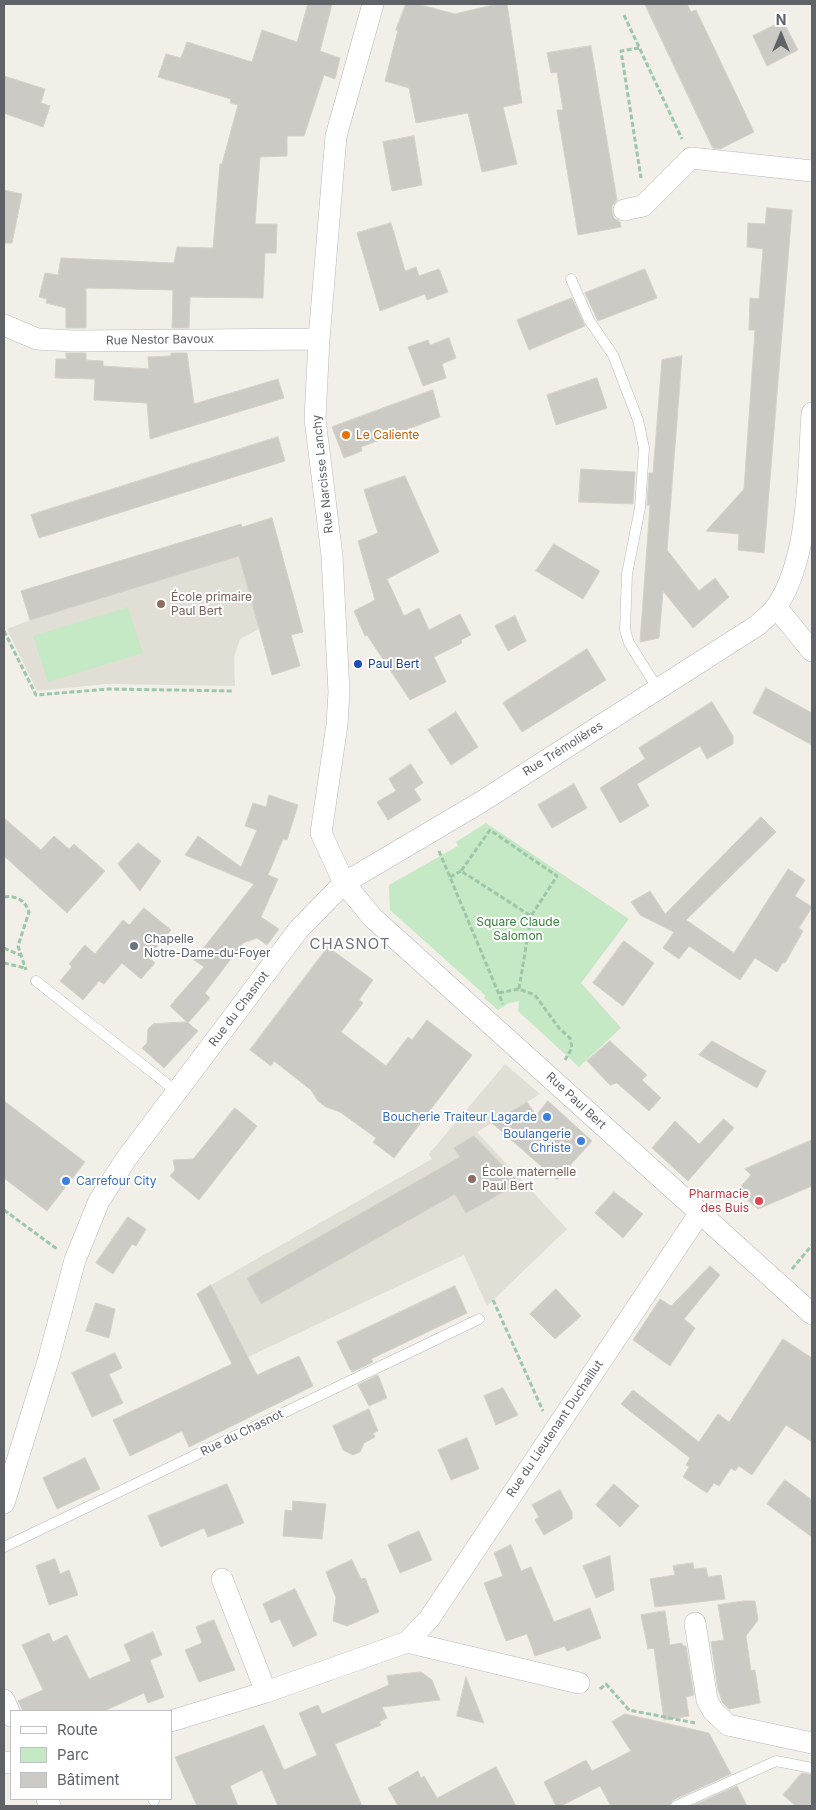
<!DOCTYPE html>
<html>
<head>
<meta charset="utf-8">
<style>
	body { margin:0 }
	#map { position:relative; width:816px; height:1810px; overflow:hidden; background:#f1efe8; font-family:Inter,sans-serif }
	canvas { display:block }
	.frame { position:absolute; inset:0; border:5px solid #5f6368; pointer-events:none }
	.legend { position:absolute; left:10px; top:1710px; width:162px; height:90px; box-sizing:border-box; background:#fff; border:1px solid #bfc1c3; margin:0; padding:6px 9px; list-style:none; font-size:15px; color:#5f6368 }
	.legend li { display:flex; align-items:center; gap:10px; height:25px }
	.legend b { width:25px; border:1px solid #bfc1c3 }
	.north { position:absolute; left:756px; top:10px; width:50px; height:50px; -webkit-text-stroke:4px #fff; paint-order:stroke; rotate:0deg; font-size:14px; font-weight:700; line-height:20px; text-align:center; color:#5f6368 }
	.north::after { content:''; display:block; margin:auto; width:18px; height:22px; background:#5f6368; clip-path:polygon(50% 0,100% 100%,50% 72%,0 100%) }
</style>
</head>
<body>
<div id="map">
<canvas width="816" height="1810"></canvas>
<div class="frame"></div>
<ul class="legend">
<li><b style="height:6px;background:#fff"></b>Route</li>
<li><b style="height:14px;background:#c5e8c5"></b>Parc</li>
<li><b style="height:14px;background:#cccac5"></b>Bâtiment</li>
</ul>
<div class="north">N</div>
</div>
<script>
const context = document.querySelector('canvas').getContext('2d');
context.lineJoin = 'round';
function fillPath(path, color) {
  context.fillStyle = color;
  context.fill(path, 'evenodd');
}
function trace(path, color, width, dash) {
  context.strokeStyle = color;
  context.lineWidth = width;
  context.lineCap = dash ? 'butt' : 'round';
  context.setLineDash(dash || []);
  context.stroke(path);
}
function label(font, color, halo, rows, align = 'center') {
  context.font = font + ' Inter,sans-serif';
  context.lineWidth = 4;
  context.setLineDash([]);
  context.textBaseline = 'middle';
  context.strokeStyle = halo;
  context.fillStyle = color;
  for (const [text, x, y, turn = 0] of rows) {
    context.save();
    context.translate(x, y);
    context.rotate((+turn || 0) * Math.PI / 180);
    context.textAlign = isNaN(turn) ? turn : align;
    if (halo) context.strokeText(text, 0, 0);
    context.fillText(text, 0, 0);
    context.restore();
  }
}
const education = new Path2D(`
	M272,518L299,617L259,629L240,639L234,657L235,686L106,684L37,691L7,629L30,620L21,591L241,524L242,527Z
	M505,1064L540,1094L477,1132L567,1229L487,1306L464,1255L248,1357L211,1285L432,1159L429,1154Z`);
const green = new Path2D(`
	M128,607L143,653L48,682L33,636Z
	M486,823L629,919L581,983L621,1028L579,1067L518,1011L519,1001L509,1003L498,1010L484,998L486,996L390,910L389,885L458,846L456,842Z`);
const building = new Path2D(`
	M308,4H332L320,51L340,58L335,79L324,75L304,136H287V156L260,157L255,224H277L276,253H265L263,298L190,297L189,328H172L173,290L86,288V328H66V308L46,303L47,299L39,297L45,273L58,275L61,258L174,263L177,247L213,248L220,164H222L238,105L230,103L231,99L158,77L166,54L181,58L187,42L252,62L262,30L297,42Z
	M406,4H417L455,14L497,4H507L522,103L503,107L517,164L482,172L468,113L416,123L409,88L385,81L398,30H396Z
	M645,4H687L691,12L696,10L754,132L720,149L713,148Z
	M783,21L798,50L767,66L753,36Z
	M591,46L617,200L612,206V212L614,218L620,222L621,227L578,235L557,110H563L557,72L551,73L547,53Z
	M4,76L45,89L41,103L50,106L43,127L4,113Z
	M414,136L422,185L392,191L383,142Z
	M4,190L22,194L12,243H4Z
	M767,208L792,210L764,553L738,550L739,534L706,531L744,489L755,330H749L750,298L759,299L763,249L747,247L748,223L765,224Z
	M391,223L405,271L416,267L419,276L439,269L448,292L427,300L425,294L380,311L357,233Z
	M645,269L657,298L598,321L585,293Z
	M572,298L585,326L529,350L517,320Z
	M449,338L456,358L442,364L446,378L423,386L408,347L428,340L430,345Z
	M66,353H86V360L103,361V366L149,369L148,357L171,356V353H187L194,404L278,379L284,398L150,439L147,403L94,400L95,379L55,378L56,359H66Z
	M682,356L667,550L699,591L715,578L729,597L693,628L663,591L659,638L640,642L650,505H647L649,473H653L662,360Z
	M597,378L607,408L556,425L547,395Z
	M433,390L440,417L361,447L362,451L344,458L332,427Z
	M278,437L285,461L39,538L31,515Z
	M581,469L635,472L633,504L579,502Z
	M405,476L439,552L387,579L404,616L419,608L429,630L460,614L471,635L461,640L462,643L434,657L446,682L410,700L367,635L365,636L354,611L375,600L358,541L378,533L364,490Z
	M272,518L303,632L291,635L300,666L272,675L239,556L30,620L21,591L241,524L242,527Z
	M554,544L600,571L583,599L536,571Z
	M515,616L526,641L508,651L495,626Z
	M587,649L606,680L522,732L503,703Z
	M766,688L812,713V745L753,713Z
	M712,702L733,736V744L707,759L700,746L637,784L649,806L620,823L600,788L645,759L639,748Z
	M456,712L478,747L451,765L428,730Z
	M411,764L423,783L414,789L421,800L388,820L377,802L396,791L389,779Z
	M574,784L587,808L552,828L538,805Z
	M269,795L298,805L287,840L283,839L268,875L278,879L261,917L279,929L267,945L257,938L243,943L205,993L210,998L188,1023L170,1006L204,967L194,960L254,884L185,855L198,836L241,867L257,830L245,826L253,803L266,807Z
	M761,817L776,832L686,920L734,953L788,869L805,880L795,896L812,907L799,928L803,931L785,963L783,962L777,972L755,958L740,980L689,946L679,959L663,948L674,932L640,915L631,902L650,891L665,914Z
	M4,818L41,850L54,836L69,849L74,844L105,871L67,913L4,856Z
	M138,843L161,861L140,891L118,864Z
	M144,908L171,930L148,957L155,963L141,979L122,963L104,984L99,981L83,1000L60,981L72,967L69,964L85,945L95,954L123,920L129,925Z
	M624,941L654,963L623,1006L593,983Z
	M328,947L373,980L359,1000L363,1003L341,1032L386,1066L408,1037L412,1040L427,1020L472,1055L394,1158L373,1142L376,1138L340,1112L326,1107L318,1101L311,1090L274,1061L271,1066L250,1050Z
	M187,1022L198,1031L164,1068L142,1048L147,1043L148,1029L153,1024Z
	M610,1041L647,1075L642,1080L661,1098L649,1111L617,1083L610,1085L587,1061Z
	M712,1041L766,1071L757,1088L699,1055Z
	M4,1101L85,1162L47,1211L4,1178Z
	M548,1101L592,1141L557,1180L492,1123L527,1102L536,1115Z
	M235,1108L257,1126L199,1200L170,1176L175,1170L173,1160L193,1159Z
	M724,1119L734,1128L688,1181L652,1148L675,1121L699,1144Z
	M474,1136L519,1183L466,1213L455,1194L261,1304L247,1278L460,1157L454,1148Z
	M812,1140V1186L758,1209L737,1191L751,1175L745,1169Z
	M614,1192L643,1214L623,1238L595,1213Z
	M128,1217L146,1229L136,1246L132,1244L113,1274L96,1263Z
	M710,1266L720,1275L684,1319L695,1328L670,1366L633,1340L660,1299L671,1306Z
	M211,1285L257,1375L299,1356L313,1386L189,1447L182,1431L130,1456L113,1420L232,1364L197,1294Z
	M455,1286L467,1313L371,1359L373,1362L352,1372L350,1369L337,1342Z
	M556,1289L581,1316L555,1339L530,1314Z
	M96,1303L115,1309L109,1338L86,1331Z
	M783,1339L812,1358V1442L786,1425L752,1475L739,1466L735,1471L731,1468L719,1486L714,1483L707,1493L683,1477L689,1467L686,1465L690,1458L621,1404L633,1390L699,1442L718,1414L729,1422Z
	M115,1353L122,1368L109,1374L123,1403L92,1417L72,1373Z
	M378,1375L387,1398L369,1406L358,1385Z
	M503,1388L518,1415L496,1425L484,1396Z
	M369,1409L378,1431L373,1433L375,1437L364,1443L360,1452L353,1455L343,1450L333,1426Z
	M467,1438L479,1469L451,1480L438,1450Z
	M85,1458L100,1489L57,1509L43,1478Z
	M785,1480L812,1500V1537L767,1504Z
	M227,1484L244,1523L208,1537L204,1528L161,1547L148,1516Z
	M614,1484L639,1506L620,1527L596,1505Z
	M560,1490L572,1512V1519L544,1535L535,1520L539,1517L532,1505Z
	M293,1501L326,1504L322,1539L283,1536L285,1510L292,1511Z
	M419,1531L432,1560L400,1573L388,1545Z
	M511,1545L521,1571L531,1567L554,1622L590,1608L601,1638L567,1651L565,1646L535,1656L527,1634L506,1641L484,1583L503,1576L494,1553Z
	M610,1556L614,1590L596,1598L583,1566Z
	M55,1559L60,1574L69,1570L78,1595L49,1605L36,1566Z
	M352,1560L361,1579L365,1578L379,1612L347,1626L333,1621L336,1598L326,1572Z
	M693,1563L694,1569L706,1568L708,1577L721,1575L725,1599L655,1607L650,1579L675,1575L673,1566Z
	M295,1589L317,1635L293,1647L280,1619L271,1623L263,1604Z
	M744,1601H755L758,1620L746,1636L751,1671L755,1670L760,1703L729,1709L723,1703L718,1690L711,1642L724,1640L718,1605Z
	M665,1611L670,1645L682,1643L683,1646H686L694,1695L686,1697L689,1716L664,1720L654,1648L648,1649L641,1615Z
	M214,1620L235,1670L199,1682L185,1650L202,1643L196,1627Z
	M153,1632L162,1655L150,1660L164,1697L148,1703L144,1693L104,1711H23L18,1701L43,1690L22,1645L49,1633L53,1642L67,1635L89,1679L131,1661L124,1645Z
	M421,1672L432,1680L440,1700L382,1707L387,1718L379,1722L381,1725L335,1744L362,1806H278L262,1770L230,1786L238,1806H197L175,1757L264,1725L284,1770L317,1755L299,1713L318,1705L322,1714L389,1685L387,1676Z
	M466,1677L484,1723L457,1716Z
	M625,1714L709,1733L731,1774L673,1800L669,1806H611L600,1786L561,1806H556L544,1782L586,1760L592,1771L631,1751L612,1722Z
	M496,1767L516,1806H398L388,1788L418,1771L421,1778L424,1776L437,1798Z
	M802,1773L812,1775V1806H796L783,1795Z
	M737,1786L747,1806H692Z`);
const path = new Path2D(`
	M624,15L682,139
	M639,48L621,51L641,178
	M4,631L36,695L109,689L234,691
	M439,851L503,1004
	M450,877L461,871
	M4,897C16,895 25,900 29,912L18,946L26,970
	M4,948L20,955
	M4,963L25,968
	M519,989L531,916L557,876L490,830L461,871L531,916
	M499,993L519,989L535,995L559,1028L570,1038L572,1048L565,1060
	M4,1210L57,1249
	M792,1269L812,1245
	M493,1300L543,1411
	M600,1689L606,1684L629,1710L695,1723`);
const lane = new Path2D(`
	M571,279L589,320L613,355L638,420L644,448L640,508L627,574L625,630L629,643L658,689
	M36,981L176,1091
	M4,1547L479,1319
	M153,1799L154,1801
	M676,1806L776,1761L812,1768`);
const street = new Path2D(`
	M373,4L336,136L319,339L315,419L332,556L339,692L337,725L321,833L344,883L373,918L812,1314
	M624,210L643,206L691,158L812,171
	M4,325L37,339L73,341L319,339
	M776,607L812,651
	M4,1503L48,1361L75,1260L99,1201L126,1159L299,929L344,883L481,802L758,625C764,619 772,613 777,606C810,556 808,472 812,413
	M222,1579L266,1692
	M695,1623L707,1700L713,1711L728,1725L812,1743
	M407,1642L429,1619L699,1214
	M4,1700L11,1716
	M171,1721L266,1692L407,1642L579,1683
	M4,1762L11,1763
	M47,1799L50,1806`);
const markers = [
	[346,435,5,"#e8710a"],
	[161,604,5,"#8d6e63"],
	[358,664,5,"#1a4fb4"],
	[134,946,5,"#6b7280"],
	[547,1117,5,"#3f7fe0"],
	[581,1141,5,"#3f7fe0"],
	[472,1179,5,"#8d6e63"],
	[66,1181,5,"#3f7fe0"],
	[759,1201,5,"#e0444e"]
];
const streetNames = [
	["Rue Nestor Bavoux",160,340,-1],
	["Rue Narcisse Lanchy",323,474,-96],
	["Rue Trémolières",563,749,-32],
	["Rue du Chasnot",239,1009,-53],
	["Rue Paul Bert",576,1101,43],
	["Rue du Lieutenant Duchaillut",555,1429,-56],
	["Rue du Chasnot",242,1433,-26]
];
const foodNames = [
	["Le Caliente",356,435]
];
const educationNames = [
	["École primaire",171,597],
	["Paul Bert",171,611],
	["École maternelle",482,1172],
	["Paul Bert",482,1186]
];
const transitNames = [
	["Paul Bert",368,664]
];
const parkNames = [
	["Square Claude",518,922],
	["Salomon",518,936]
];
const worshipNames = [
	["Chapelle",144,939],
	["Notre-Dame-du-Foyer",144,953]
];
const shopNames = [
	["Boucherie Traiteur Lagarde",537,1117],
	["Boulangerie",571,1134],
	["Christe",571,1148],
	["Carrefour City",76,1181,"left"]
];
const healthNames = [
	["Pharmacie",749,1194],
	["des Buis",749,1208]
];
const quarterNames = [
	["CHASNOT",350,944]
];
fillPath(education, '#e1ded6');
fillPath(green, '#c5e8c5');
fillPath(building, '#cccac5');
trace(building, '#d6d1c6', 1);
trace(lane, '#b5b8bc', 11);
trace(street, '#b5b8bc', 22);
trace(path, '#9cc7a9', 3, [5, 2.5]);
trace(lane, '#fff', 10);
trace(street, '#fff', 21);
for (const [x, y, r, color] of markers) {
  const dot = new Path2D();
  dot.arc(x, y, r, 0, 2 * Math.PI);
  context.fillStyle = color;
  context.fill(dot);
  trace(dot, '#fff', 2);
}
label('12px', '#5f6368', '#fff', streetNames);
label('12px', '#c56008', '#fff', foodNames, 'left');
label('12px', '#785e54', '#fff', educationNames, 'left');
label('12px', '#164399', '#fff', transitNames, 'left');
label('12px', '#348238', '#fff', parkNames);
label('12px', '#5b616d', '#fff', worshipNames, 'left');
label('12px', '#366cbe', '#fff', shopNames, 'right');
label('12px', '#be3a42', '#fff', healthNames, 'right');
context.letterSpacing = '1px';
label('15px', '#70757a', '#fff', quarterNames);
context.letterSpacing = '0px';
</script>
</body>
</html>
